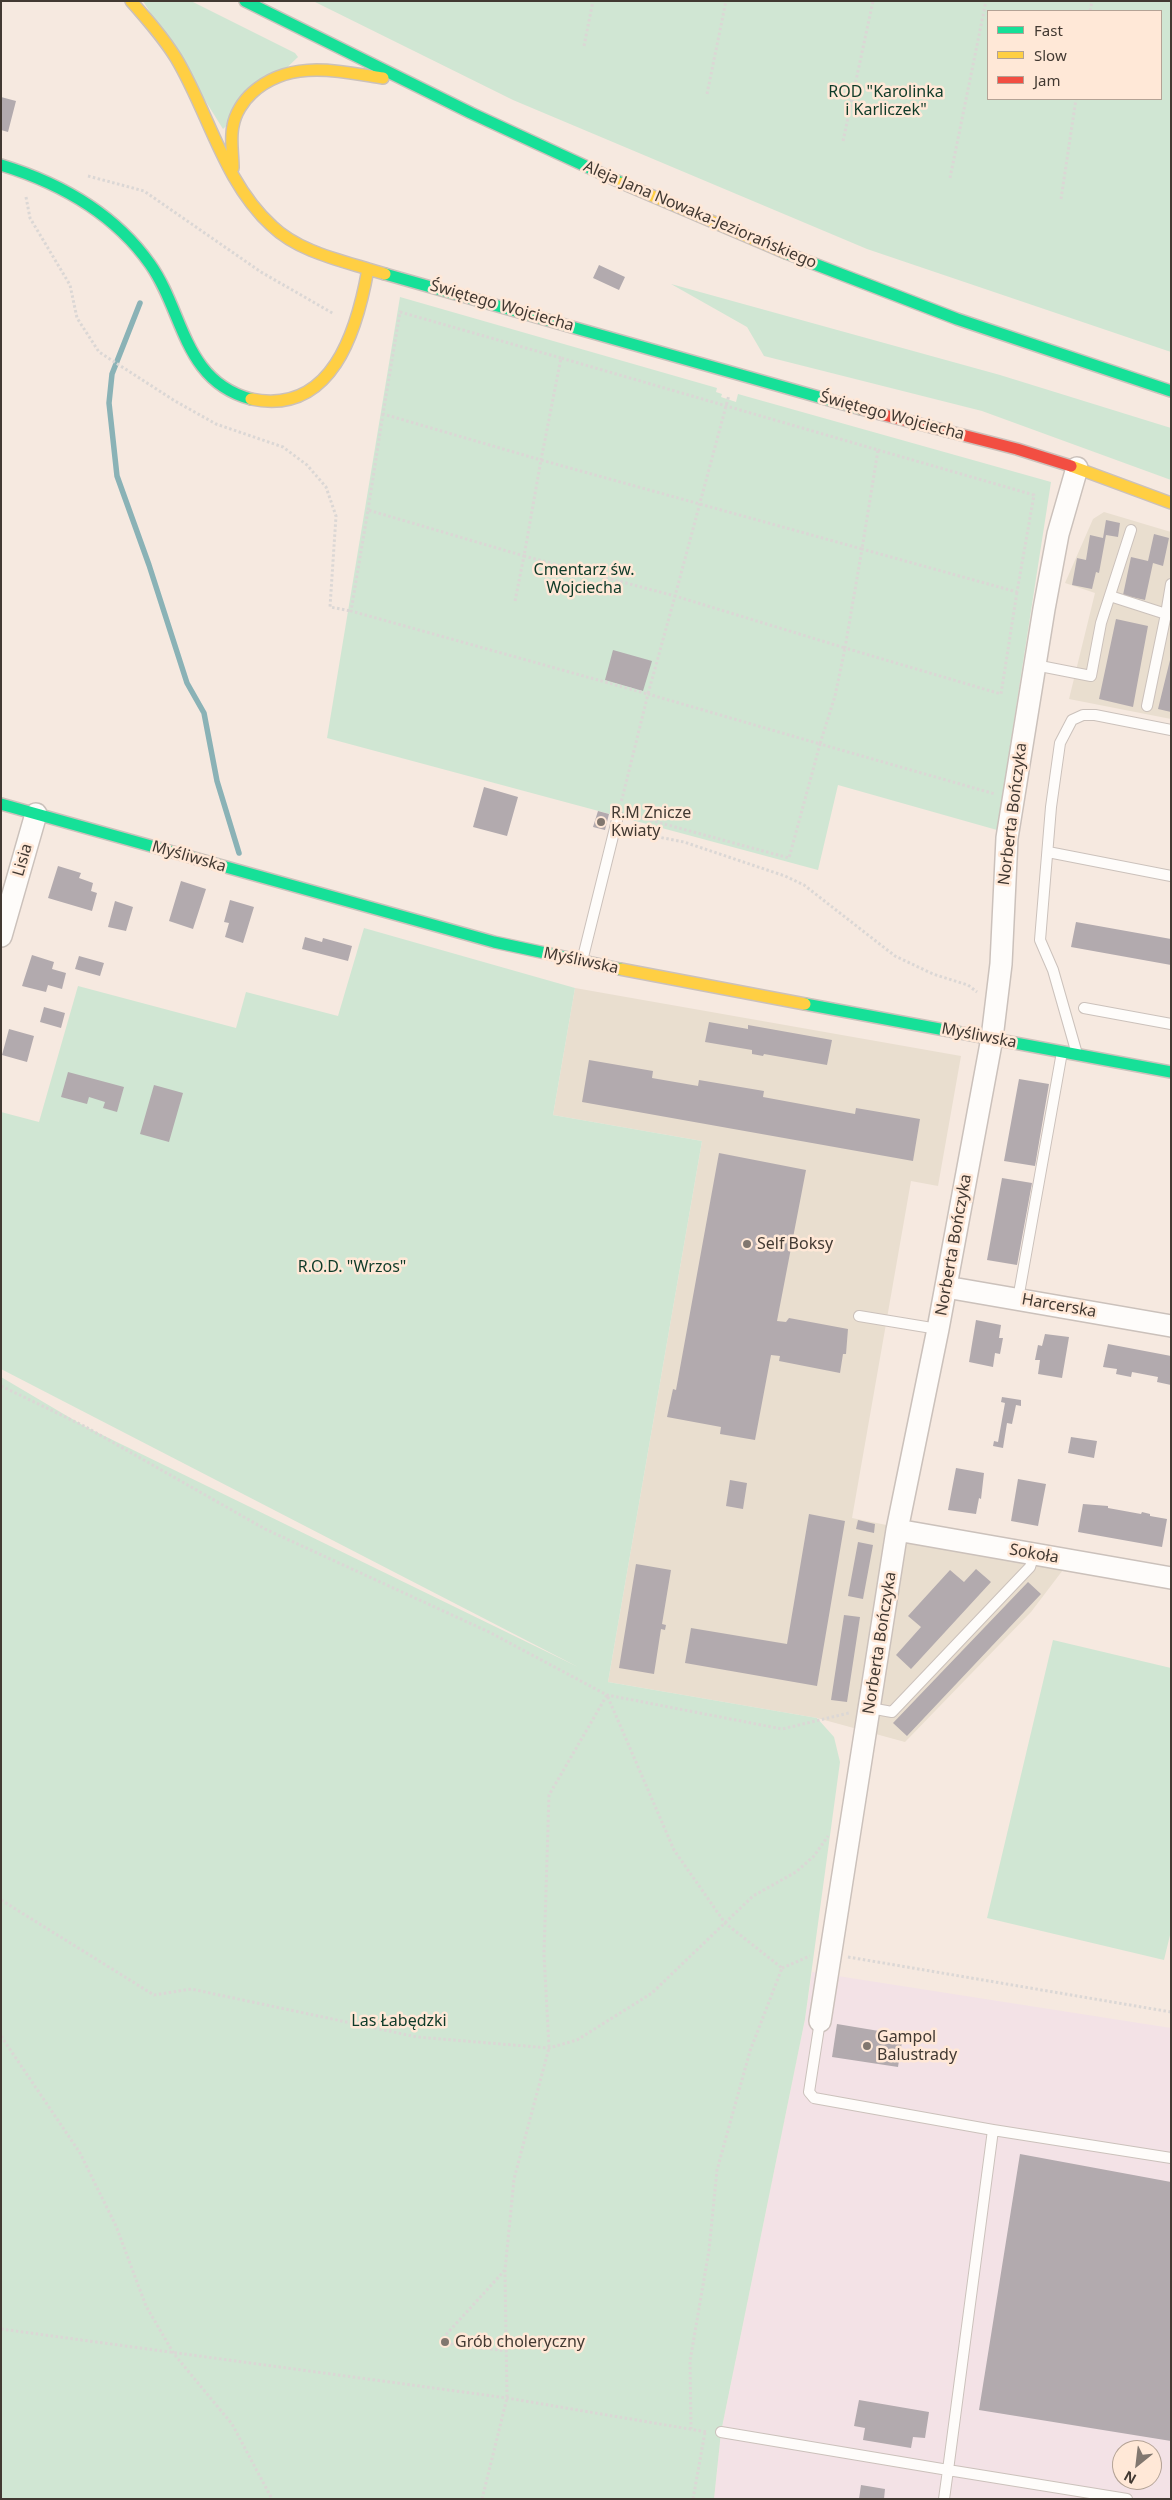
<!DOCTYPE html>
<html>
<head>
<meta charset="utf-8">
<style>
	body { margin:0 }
	#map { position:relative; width:1172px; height:2500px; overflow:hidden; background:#f6e9e0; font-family:"Noto Sans",sans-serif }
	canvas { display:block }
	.frame { position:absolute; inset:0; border:2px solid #423932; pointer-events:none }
	.legend { position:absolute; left:987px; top:10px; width:175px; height:90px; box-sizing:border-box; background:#ffe8d7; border:1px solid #b3a295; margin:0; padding:6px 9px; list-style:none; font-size:15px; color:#423932 }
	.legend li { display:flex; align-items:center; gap:10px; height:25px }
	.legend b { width:25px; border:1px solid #b3a295 }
	.north { position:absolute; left:1112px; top:2440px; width:50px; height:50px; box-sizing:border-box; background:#ffe8d7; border:1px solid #b3a295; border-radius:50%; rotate:209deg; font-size:14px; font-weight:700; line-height:20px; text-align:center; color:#423932 }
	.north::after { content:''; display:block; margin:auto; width:18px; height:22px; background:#81776f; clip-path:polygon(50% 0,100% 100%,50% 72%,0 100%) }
</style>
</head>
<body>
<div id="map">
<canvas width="1172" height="2500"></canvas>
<div class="frame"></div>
<ul class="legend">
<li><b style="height:6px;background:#16e098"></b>Fast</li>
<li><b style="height:6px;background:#ffcf43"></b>Slow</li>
<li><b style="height:6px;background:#f24e42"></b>Jam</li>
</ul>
<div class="north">N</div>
</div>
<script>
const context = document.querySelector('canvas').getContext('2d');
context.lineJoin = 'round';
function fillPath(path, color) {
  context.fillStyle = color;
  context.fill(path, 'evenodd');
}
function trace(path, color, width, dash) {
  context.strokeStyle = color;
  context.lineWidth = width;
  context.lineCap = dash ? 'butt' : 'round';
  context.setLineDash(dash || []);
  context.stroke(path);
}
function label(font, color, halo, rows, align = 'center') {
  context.font = font + ' "Noto Sans",sans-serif';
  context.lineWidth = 5;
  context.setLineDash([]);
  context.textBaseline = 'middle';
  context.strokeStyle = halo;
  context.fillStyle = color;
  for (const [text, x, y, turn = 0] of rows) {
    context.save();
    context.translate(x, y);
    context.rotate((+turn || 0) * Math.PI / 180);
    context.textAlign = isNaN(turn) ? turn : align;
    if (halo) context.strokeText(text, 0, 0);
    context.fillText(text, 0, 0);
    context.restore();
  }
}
const commercial = new Path2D(`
	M812,1972L1171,2028V2499H714L721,2432L805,2019ZM1122,2450H1152V2480H1122Z`);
const industrial = new Path2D(`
	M1104,512L1171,532V719L1069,699L1095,593L1065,583L1093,519Z
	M575,988L961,1056L938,1186L911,1181L852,1518L1069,1562L1031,1612L905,1742L817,1718L608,1682L702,1141L553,1115Z`);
const green = new Path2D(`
	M143,1H191L295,53L298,57L223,129Z
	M313,1H1171V352L867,249L513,100ZM1161,11V99H988V11Z
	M671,284L1000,375L1171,428V480L982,411L764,356L747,327Z
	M400,297L717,388L716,392L722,394L721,397L736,402L738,394L1051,482L997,830L838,785L818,870L327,738Z
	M364,928L575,988L553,1115L702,1141L608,1682L817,1718L834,1737L840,1762L805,2019L721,2432L714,2499H1V1377L84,1426L578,1667L1,1369V1112L39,1122L78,986L236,1028L246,992L338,1016Z
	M1053,1640L1171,1668V1931L1164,1960L987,1918Z`);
const stream = new Path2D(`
	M140,303L112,374L109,403L117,476L149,565L187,683L204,713L217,781L239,853`);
const building = new Path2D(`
	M1,97L16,101L8,132L1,130Z
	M599,265L625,277L619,290L593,278Z
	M1106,520L1120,523L1118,537L1106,535L1099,573L1096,572L1092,589L1072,585L1077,558L1086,560L1090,535L1103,538Z
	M1154,534L1169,538L1163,566L1153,563L1145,600L1123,595L1131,557L1148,561Z
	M1116,619L1148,626L1133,707L1099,699Z
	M613,650L652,661L643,691L605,680Z
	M1170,660H1171V712L1158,709Z
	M484,787L518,797L507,836L473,827Z
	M598,811L609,814L605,830L593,827Z
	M58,866L81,873L79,878L93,883L91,891L97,893L92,911L48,898Z
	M181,881L206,889L193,929L169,921Z
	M230,900L254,907L243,943L225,937L229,923L224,922Z
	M115,901L133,907L126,931L108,927Z
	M1076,922L1171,939V965L1071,947Z
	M305,937L322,942L323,938L352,946L348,961L302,949Z
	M32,955L54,962L52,969L66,973L62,989L48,985L46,992L22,986Z
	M79,956L104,963L100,976L75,969Z
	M44,1007L65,1013L61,1028L40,1022Z
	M709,1022L748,1029V1025L832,1040L827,1065L764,1054L763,1056L752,1054V1050L705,1042Z
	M9,1029L34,1036L27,1062L2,1055Z
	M589,1060L653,1071L652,1078L698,1086L699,1080L764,1091L763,1097L855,1114L856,1108L920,1119L913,1161L582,1102Z
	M68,1072L124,1087L117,1112L103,1108L105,1102L89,1097L87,1104L61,1097Z
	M1019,1079L1049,1084L1035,1166L1004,1161Z
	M154,1085L183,1093L169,1142L140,1134Z
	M719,1153L806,1170L777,1321L786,1322L789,1318L848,1329L846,1354H843L840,1373L779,1361L780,1356L771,1355L755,1440L720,1434L721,1427L667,1417L673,1389L676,1390Z
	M1002,1178L1032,1183L1017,1265L987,1260Z
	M976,1320L1001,1325L999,1338H1003L1000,1354L995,1353L993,1367L969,1362Z
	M1045,1334L1069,1337L1062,1378L1038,1374L1040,1360H1035L1038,1345L1042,1346Z
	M1108,1344L1171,1356V1385L1157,1382L1158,1377L1132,1372L1131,1377L1116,1374L1117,1369L1103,1367Z
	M1002,1397L1021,1400V1406L1016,1405L1012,1424L1007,1423L1003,1448L993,1446L994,1441L998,1442L1005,1403L1001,1402Z
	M1071,1437L1097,1441L1094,1458L1068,1453Z
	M956,1468L984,1473L981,1499L979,1498L976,1514L948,1510Z
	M1018,1479L1046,1484L1038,1526L1011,1521Z
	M730,1480L747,1483L743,1509L726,1506Z
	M1083,1504L1108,1506V1508L1141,1514L1142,1512L1150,1514V1516L1167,1519L1162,1547L1078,1532Z
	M809,1514L845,1521L817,1686L685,1663L691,1628L787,1644Z
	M858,1520L875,1524L874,1533L856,1529Z
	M858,1542L873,1545L863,1599L848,1596Z
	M636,1564L671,1570L662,1624L666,1625L665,1630L661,1629L654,1674L619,1668Z
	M976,1569L991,1582L911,1669L896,1655L921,1627L908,1616L950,1570L964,1582Z
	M1028,1582L1041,1594L907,1736L893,1723Z
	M844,1615L860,1617L847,1702L831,1700Z
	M837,2024L903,2035L898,2067L832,2057Z
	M1020,2154L1171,2182V2441L979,2410Z
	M859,2400L929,2412L925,2438L913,2437L911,2448L863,2440L865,2428L854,2426Z
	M861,2485L885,2489L884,2499H859Z`);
const path = new Path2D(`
	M1090,11L1092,1
	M584,46L593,1
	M707,94L726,1
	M843,141L873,1
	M88,176L144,191L261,272L334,314
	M950,178L986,1
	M26,197L30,218L70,285L77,318L99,352L175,401L216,424L283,447L307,465L326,487L336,516L330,607L351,611
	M1061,199L1076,99
	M561,358L400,312L383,414L541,460L561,358L878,450L862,549L541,460L524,556L675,596L726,406L729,395
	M878,450L1034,495L1017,592L862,549L845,648L1001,694L1017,592
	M368,510L383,414
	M515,601L524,556L368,510L351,611L648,694L675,596L845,648L835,696L820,744L648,694L621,803
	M631,815L789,858L820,744L995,794
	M627,831L684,842L785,876L804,885L895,956L933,974L968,985L977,992
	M1,1386L84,1426L265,1529L489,1632L607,1695L782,1729L849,1713
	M1,1900L154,1995L191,1989L417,2037L549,2048L577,2040L652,1993L753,1896L796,1872L814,1856L828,1836
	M848,1957L1171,2012
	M782,1968L810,1956
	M1,2036L80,2153L116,2226L146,2306L174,2354L232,2424L272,2499
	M505,2270L442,2339L443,2343L507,2351
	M1,2329L507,2398L707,2432
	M482,2499L507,2398L505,2270L514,2179L549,2048L544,1954L549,1795L607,1695L674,1850L725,1923L782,1968L750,2051L717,2170L709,2250L690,2361L691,2429
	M693,2499L705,2432`);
const lane = new Path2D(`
	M1110,596L1166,614L1147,706
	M1166,614L1171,584
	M1035,665L1091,676L1101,623L1131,530
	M1048,852L1171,876
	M582,961L618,816
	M1084,1008L1171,1024
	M1077,1054L1053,970L1040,940L1051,807L1060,743L1072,720L1083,715H1095L1171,730
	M1018,1299L1062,1052
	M859,1316L938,1329
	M870,1708L892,1712L1030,1567L1034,1554
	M820,2021L809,2092L814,2098L993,2130L1171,2158
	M721,2432L948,2470L993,2130
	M944,2499L948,2470L1127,2499`);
const street = new Path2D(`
	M1,936L36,814
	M946,1287L1171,1326
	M897,1530L1171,1578
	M820,2021L897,1530L938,1329L992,1038L1001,964L1007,838L1044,609L1058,534L1077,468`);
const fast = new Path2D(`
	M245,1L471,113L622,183
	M1,165C60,183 114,213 150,264C184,312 183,381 251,399
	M786,253L957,319L1171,391
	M385,274L861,409
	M1,804L494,942L620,969
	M805,1004L1171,1072`);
const slow = new Path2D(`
	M131,1C147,19 163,37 176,58C209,113 223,181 272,226C297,250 335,259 368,269
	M233,168C233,154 230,139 233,126C235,114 243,101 252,93C289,59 337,71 383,78
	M622,183L786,253
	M251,399C332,416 357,331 368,269L385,274
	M1071,466L1171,503
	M620,969L805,1004`);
const jam = new Path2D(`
	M861,409L1017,449L1071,466`);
const markers = [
	[601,822,5,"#81776f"],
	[747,1244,5,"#81776f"],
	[867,2046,5,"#81776f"],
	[445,2342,5,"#81776f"]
];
const parkNames = [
	["ROD \"Karolinka",886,92],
	["i Karliczek\"",886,110],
	["Cmentarz św.",584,570],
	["Wojciecha",584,588],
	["R.O.D. \"Wrzos\"",352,1267],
	["Las Łabędzki",399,2021]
];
const streetNames = [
	["Aleja Jana Nowaka-Jeziorańskiego",700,215,23],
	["Świętego Wojciecha",502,306,16],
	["Świętego Wojciecha",892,416,15],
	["Norberta Bończyka",1013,814,-83],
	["Myśliwska",189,857,16],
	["Lisia",23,860,-74],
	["Myśliwska",581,961,12],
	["Myśliwska",979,1036,11],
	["Norberta Bończyka",954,1245,-80],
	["Harcerska",1059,1306,10],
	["Sokoła",1034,1554,10],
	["Norberta Bończyka",880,1643,-81]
];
const poiNames = [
	["R.M Znicze",611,813],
	["Kwiaty",611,831],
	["Self Boksy",757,1244],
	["Gampol",877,2037],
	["Balustrady",877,2055],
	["Grób choleryczny",455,2342]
];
fillPath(commercial, '#f3e2e6');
fillPath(industrial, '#e9decf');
fillPath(green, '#d0e6d3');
trace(stream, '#8ab2b6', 5.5);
fillPath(building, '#b2aaae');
trace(lane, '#cbc1bb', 12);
trace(street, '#cbc1bb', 24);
trace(fast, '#cbc1bb', 14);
trace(slow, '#cbc1bb', 14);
trace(jam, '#cbc1bb', 14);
trace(path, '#dbd7d5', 3, [2.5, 2.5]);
trace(lane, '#fefcfa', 10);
trace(street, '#fefcfa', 21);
trace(fast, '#16e098', 11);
trace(slow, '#ffcf43', 11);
trace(jam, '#f24e42', 11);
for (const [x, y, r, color] of markers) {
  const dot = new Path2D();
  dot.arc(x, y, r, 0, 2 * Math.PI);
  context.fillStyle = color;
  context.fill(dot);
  trace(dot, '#ffe8d7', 2);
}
label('16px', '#0f3b29', '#ffe8d7', parkNames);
label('16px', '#423932', '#ffe8d7', streetNames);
label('16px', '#423932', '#ffe8d7', poiNames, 'left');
</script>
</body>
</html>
